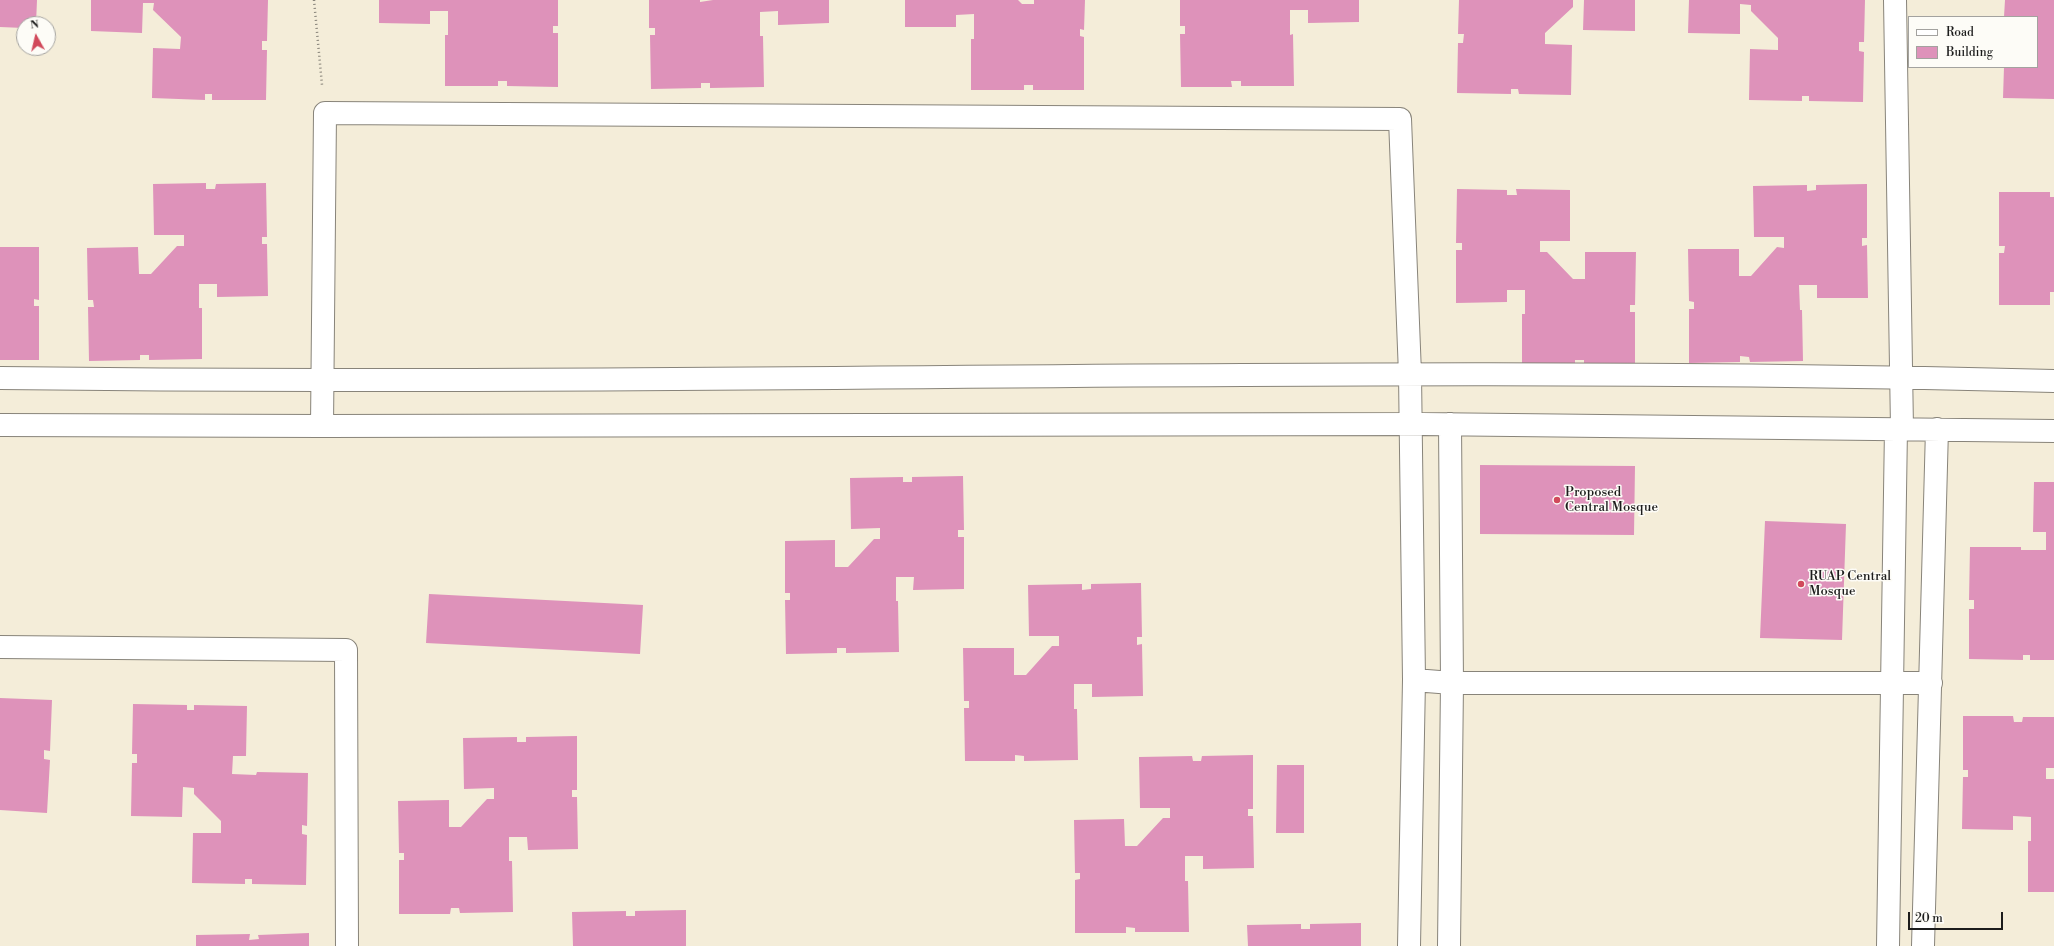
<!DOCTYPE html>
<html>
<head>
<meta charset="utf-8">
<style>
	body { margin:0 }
	#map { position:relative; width:2054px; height:946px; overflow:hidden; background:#f4edd9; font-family:"Libre Bodoni",serif }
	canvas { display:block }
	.legend { position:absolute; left:1908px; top:16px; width:130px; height:52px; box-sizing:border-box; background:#fdfcf7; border:1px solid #a3a29f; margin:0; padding:5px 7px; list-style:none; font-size:12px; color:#1c1c1c }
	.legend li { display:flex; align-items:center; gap:8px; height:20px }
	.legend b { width:20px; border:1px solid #a3a29f }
	.north { position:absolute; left:16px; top:16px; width:40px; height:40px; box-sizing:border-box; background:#fdfcf7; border:1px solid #a3a29f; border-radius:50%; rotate:352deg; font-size:11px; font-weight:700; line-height:16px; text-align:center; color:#1c1c1c }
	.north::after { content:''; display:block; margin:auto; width:14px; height:18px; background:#d1495b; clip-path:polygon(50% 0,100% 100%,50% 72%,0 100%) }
	.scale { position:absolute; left:1908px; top:912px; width:95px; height:18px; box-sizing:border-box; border:2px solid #1c1c1c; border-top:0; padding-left:5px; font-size:12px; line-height:14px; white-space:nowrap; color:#1c1c1c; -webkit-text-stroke:3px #fdfcf7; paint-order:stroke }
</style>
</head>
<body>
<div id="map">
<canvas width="2054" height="946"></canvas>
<ul class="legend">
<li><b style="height:5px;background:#fff"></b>Road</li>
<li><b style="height:11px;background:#de92ba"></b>Building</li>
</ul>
<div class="north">N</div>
<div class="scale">20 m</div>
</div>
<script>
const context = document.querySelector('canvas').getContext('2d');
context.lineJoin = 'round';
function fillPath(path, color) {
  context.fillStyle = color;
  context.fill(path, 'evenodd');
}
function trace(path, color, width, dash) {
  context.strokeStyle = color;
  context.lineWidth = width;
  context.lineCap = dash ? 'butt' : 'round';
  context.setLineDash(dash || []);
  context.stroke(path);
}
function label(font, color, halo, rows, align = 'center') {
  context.font = font + ' "Libre Bodoni",serif';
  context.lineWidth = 3;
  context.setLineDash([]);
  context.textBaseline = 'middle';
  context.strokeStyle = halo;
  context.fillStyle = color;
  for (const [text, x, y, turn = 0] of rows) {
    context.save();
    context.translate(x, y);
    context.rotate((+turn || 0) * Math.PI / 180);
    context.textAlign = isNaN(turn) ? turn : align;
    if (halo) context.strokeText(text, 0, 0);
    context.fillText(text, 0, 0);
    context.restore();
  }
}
const building = new Path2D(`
	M0,0H37L36,24H24V28L0,27Z
	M91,0H268L267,41H262V50H267L266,100H212V94H205V100L152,98L153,48L180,49L181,37L153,10L154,3H143L142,33L91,31Z
	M379,0H558V26H553V33H558V87L507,86V81H498V86H445V35H448V11H430V24L379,23Z
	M649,0H700V2L713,0H829V23L778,25V11L760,12V36H763L764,87L710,88V83H701V88L651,89L650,35H655V28H649Z
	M905,0H1018L1022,4H1034V0H1085L1084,30L1080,29V36L1084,37V90H1033V85H1024V90H971V39H974V14L956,15V27H905Z
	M1180,0H1359V22L1308,23V10H1290V35L1293,34L1294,86H1241V81H1231L1232,87H1181L1180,34H1185V26H1180Z
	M1459,0H1573V7L1545,33V44L1572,45L1571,95L1519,94L1518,89H1511V94L1457,93L1458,43H1463L1464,34H1458Z
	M1584,0H1635V31L1583,30Z
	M1689,0H1865L1864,42H1859V51L1864,52L1863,102L1809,101V96H1802V101L1749,100L1750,49L1778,50V38L1751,11V5L1740,4V34L1688,33Z
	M2005,0H2054V99L2003,98L2004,67H2037V17H2004Z
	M206,183V189H215L216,184L266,183L267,237H262V244H267L268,296L217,297V284H199V308H202V359L149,360V355H140V360L89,361L88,307H94L93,300H88L87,248L138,247L139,274H151L177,246H184V235H154L153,184Z
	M1867,184V238H1862V246L1867,245L1868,298H1817V285H1799L1800,310H1802L1803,361L1750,362L1749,357L1740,356V362L1689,363V309H1694V302L1689,301L1688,249H1739V276H1751L1777,247L1784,248V237H1754L1753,186L1807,185V191L1816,190V185Z
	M1457,189L1507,190V195H1517L1516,189L1570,190V241H1540V252H1547L1573,279H1585V252H1636L1635,305H1630V312H1635V365H1584V360H1575V365H1522V314H1525V290H1507V302L1456,303V250H1462V243H1456Z
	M1999,192H2050V197H2054V292H2050V305H1999V253H2004L2005,246H1999Z
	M0,247H39V300L34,299V306H39V360H0Z
	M1480,465L1635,466L1634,535L1480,534Z
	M963,476L964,530H958V537H964V589L913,590L914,577H896V601H898L899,652L846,653V648H837V653L786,654L785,600H790V593H785V541L835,540V567H848L874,539H880V528L851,529L850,478L903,477V482H912V477Z
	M2034,482H2054V660H2030V655H2023V660L1969,659V609H1974V600H1969L1970,547H2021V550H2046V532H2033Z
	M1765,521L1846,524L1842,640L1760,638Z
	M1141,583L1142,637H1137V645L1142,644L1143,696L1092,697V684H1074V709H1077L1078,760L1024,761V756L1015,755V761H965L964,708H969V701H964L963,648H1014V675H1026L1052,646H1059V636H1029L1028,585L1082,584V590L1091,589V584Z
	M429,594L643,605L640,654L426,643Z
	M0,698L52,700L50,751L44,750V759L50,760L47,813L0,810Z
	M133,704L187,705V710H194V705L247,706L246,756H233L232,774L256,775L257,772L308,773L307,826L302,825V834L307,835L306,885L252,884V879H245V884L192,883L193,833H221V821L194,794V788L183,787L182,817L131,816L132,763H137V754H132Z
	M1963,716H2013L2014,722H2022L2023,717H2054V768H2046V779H2054V892H2028V841H2031V817L2013,816V830L1962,829L1963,777H1968V770H1963Z
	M577,736V790H572V797H577L578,849L528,850L527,837H509V861H512L513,912L460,913L459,908H451L450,914H399V860H404V853H399L398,801L449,800V827H461L487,799H494V788L464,789L463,738L517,737V742H526V737Z
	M1253,755V809H1248V816H1253L1254,868L1203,869V856H1185V881H1188L1189,932H1135V928L1126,927V933H1075V880L1080,879V873H1075L1074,820L1124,819L1125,846H1137L1163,818H1170V808H1140L1139,757L1192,756L1193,761H1201L1202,756Z
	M1277,765H1304V833H1276Z
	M686,910V946H573L572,912L626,911V916H635V911Z
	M1361,923V946H1248L1247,925L1301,924V929H1310V924Z
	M309,933V946H196V935L250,934L249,940L259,939L258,935Z`);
const path = new Path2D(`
	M314,0L322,85`);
const minor = new Path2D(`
	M1895,0L1902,428
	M0,378C107,379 213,380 320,380C898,381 1476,366 2054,381
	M0,425L322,426L1422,424L2054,431
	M322,426L325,113L1400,119L1410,374L1414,680L1409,946
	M0,647L346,650L347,946
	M1414,680L1452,683H1931
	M1449,946L1452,683L1450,424
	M1888,946L1896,428
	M1923,946L1937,429`);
const markers = [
	[1557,500,4,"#d1495b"],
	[1801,584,4,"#d1495b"]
];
const poiNames = [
	["Proposed",1565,493],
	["Central Mosque",1565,508],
	["RUAP Central",1809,577],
	["Mosque",1809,592]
];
fillPath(building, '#de92ba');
trace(minor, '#88847a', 24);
trace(path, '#88847a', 2.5, [1, 3]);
trace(minor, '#fff', 22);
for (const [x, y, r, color] of markers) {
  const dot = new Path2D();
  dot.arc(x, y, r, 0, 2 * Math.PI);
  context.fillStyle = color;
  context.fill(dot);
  trace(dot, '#fdfcf7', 1.5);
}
label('13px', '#1c1c1c', '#fdfcf7', poiNames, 'left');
</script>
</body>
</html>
